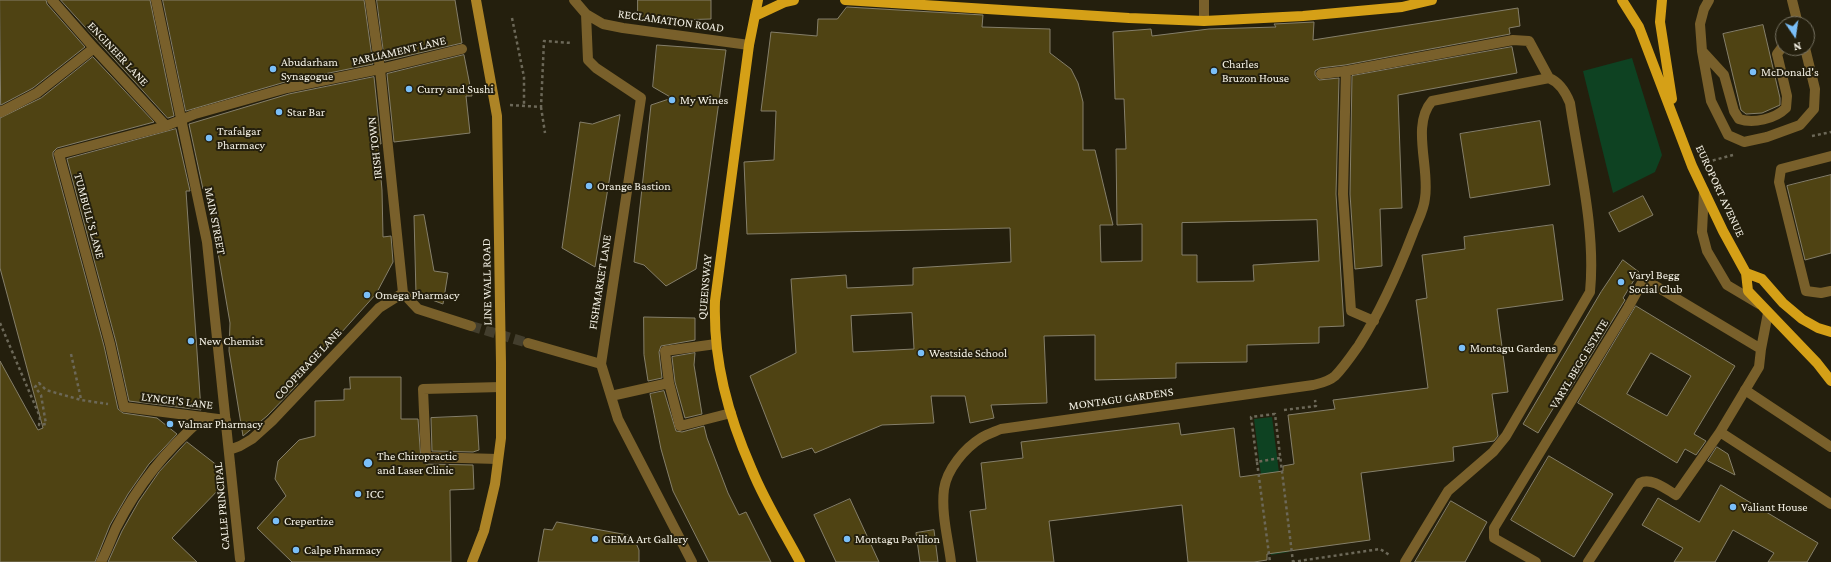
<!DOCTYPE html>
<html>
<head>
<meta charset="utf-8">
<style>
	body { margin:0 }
	#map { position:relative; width:1831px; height:562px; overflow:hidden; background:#241f0d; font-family:"Crimson Pro",serif }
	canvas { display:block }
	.north { position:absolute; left:1775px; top:16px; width:40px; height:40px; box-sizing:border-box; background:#241f0d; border:1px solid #777363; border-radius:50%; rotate:167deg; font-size:11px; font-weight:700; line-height:16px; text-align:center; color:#f4f1e5 }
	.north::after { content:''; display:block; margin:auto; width:14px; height:18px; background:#7abff8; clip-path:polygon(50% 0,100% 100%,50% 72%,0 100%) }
</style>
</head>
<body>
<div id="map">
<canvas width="1831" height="562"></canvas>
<div class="north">N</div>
</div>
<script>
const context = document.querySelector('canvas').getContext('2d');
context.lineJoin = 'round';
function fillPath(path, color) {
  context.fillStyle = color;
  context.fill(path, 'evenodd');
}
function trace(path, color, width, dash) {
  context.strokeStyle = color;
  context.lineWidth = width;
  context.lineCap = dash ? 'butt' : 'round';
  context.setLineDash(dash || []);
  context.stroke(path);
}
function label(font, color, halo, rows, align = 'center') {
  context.font = font + ' "Crimson Pro",serif';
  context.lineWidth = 4;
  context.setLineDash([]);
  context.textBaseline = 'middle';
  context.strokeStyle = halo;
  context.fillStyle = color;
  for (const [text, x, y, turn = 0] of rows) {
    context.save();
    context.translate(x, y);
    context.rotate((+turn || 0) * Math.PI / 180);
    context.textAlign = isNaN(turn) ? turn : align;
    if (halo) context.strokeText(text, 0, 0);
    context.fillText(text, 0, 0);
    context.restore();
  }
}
const green = new Path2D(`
	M1632,58L1662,155L1655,172L1613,193L1583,71Z
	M1272,417L1289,552L1271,555L1254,419Z`);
const building = new Path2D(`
	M0,0H46L47,4L85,47L33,88L1,105Z
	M61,0H150L174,116L168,118Z
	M163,0H364L373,64L285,82L186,111Z
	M377,0H455L462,43L385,61Z
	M638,0H711V19L638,21Z
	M847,7L983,15L982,27L1050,29V53L1071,69L1078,83L1083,102V150H1095L1113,225H1100L1101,262L1142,261V224L1117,225L1116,149H1126L1124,99H1115L1113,32L1151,29L1152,36L1209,29L1276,27L1274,24L1314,22L1313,40L1518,8L1520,26L1509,28L1510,34L1345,65L1320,68L1315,71V75L1319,80L1339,78L1336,194L1344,326L1319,327V343L1247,345V362L1176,363V378L1095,380V335L1044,336L1047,403L991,405L994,418L970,423L965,396H931L934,423L882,425L815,453L812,448L782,458L750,376L796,353L791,279L846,275L847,288L913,285V268L1011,262L1010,228L747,234L744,162L774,160L776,111H761L771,32L817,36L818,19H837ZM1317,220L1319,261L1253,265L1254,281L1197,282V255H1182V223ZM912,313L914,349L853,352L851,316Z
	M1763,25L1780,98V105L1762,113L1746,114L1741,110L1723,34Z
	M657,45L726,50L696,269L666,286L644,265L634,262L651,105L672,98L653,87Z
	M1512,47L1517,73L1398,95L1402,208L1380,209L1382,266L1355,269L1350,194L1352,76Z
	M464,55L472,96H466L470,133L394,142L387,74Z
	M93,57L154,122L57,148L53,152V156L104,346L118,409L123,413L157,418L177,434L149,464L128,494L110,525L95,562H0V361L38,430L43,428L0,268V118L41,98Z
	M374,77L381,144H378L382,190L383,237L391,236L393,262L376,294L297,382L298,384L267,416L243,436L229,351L230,323L207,189H203L189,124L289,94Z
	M620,115L595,267L562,248L580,122L592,124Z
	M1540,121L1550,185L1470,198L1460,134Z
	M176,129L190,191H186L201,410L129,401L116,342L67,159Z
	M1831,175V253L1805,260L1787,186Z
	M1643,196L1653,215L1619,232L1609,213Z
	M424,215L434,271L448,273L443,304L416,294L414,216Z
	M1553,225L1563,300L1497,309L1508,392L1492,394L1498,436L1494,441L1453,447L1454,461L1361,473L1370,540L1267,554V560L1254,562H1188L1182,505L1049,521L1054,562H977L970,511L986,509L981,463L1023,458L1021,442L1179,423L1181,435L1234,428L1240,477L1283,471V466L1294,464L1288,415L1335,409L1333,400L1428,388L1416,300L1427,298L1422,255L1465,249L1464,237Z
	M1623,260L1639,272L1623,298L1625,300L1566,396L1562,394L1538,433L1523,424L1601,292Z
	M1636,306L1735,366L1694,434L1706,441L1696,455L1685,449L1677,463L1578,403ZM1651,353L1691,376L1667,416L1627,394Z
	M644,317L695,318V340L661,346L659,352L662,378L648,381L644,355Z
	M695,353L694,365L702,414L685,418L675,382L672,357Z
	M350,377H401V419H418L421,461L426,464L473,465L474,489L450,490L451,562H292L257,528L286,496L275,479L278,461L299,440L315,436V401L344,400V389H350Z
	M664,391L676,431L682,432L704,426L707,438L728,493L739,515L746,512L771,562H709L673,491L661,449L650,394Z
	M477,416L479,450L473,452L432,451L431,418Z
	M187,442L218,466L222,486L172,538L197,562H108L122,531L139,501L159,472Z
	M1717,447L1728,454L1735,475L1708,461Z
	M1549,456L1613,494L1574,557L1511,520Z
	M1721,485L1818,543L1807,562H1768L1774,553L1733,530L1715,562H1674L1683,548L1642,525L1658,498L1699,522Z
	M850,499L879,562H836L814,515Z
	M1451,501L1487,522L1465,562H1415Z
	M557,522L628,535L635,541L639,550V562H538L544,529L552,530Z
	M934,530L938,562H920L916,533Z`);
const streetTunnel = new Path2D(`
	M471,326L528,343`);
const path = new Path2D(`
	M512,18L524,77V106
	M510,105L541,107L544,41L572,43
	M541,107L545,133
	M1812,136L1831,132
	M1707,162L1733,155
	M0,323L40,417L39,425L46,424L41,395L35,387L39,383L46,390L81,400L108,404
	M71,354L81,399
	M1284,410L1316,406L1315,400
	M1280,458L1257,462L1251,417L1275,414L1293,562
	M1257,462L1270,562
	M1292,562L1380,549L1391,556`);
const lane = new Path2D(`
	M1709,0L1704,9L1700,24L1702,51L1711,101L1728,135L1744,142L1767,137L1800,125L1814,109L1815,89L1805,48
	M1792,0L1798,24
	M1702,51L1724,75L1734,111L1739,119C1753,124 1775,119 1786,108L1787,96L1777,54L1783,46
	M1321,74L1346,71
	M1704,191L1702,232L1707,251L1727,285L1759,304
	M1745,390L1831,447
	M498,459L426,457L423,389L501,387
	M101,562C107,551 111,539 116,528C137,486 168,448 204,417
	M1536,562L1494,538V528L1629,306`);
const street = new Path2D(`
	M52,0L94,48L166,126
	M156,0L207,242L240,559
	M370,0L380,69L403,293
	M574,0L586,14L603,24L623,28L749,45
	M586,14L588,60L596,68L641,98L601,364L618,419L692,562
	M1204,21V0
	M0,111L1,112L37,93L94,48
	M1831,156L1781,169L1779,182L1806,291L1821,293L1831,291
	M403,293L418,309L471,326
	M1629,306L1644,279L1761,349
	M1374,321L1351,311L1343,194L1346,71L1513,40L1529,41L1549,78
	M528,343L601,364
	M669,383L680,426L731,413
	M611,396L669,383L665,351L716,344
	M226,420L124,407L110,344L59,154L166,126L195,114L287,88L380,69L462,49
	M1720,432L1831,504
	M229,450L240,446L252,439L272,421L379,308L403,293
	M951,562C948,538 941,513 944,489C947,469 965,448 981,438C987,434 994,432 1001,429L1313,385C1321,383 1328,382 1335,376C1344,367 1352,355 1359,345C1382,309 1398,272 1413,233C1417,222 1424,210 1425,198C1430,168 1411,125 1432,101L1549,78C1559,82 1566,93 1570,103C1579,164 1596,231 1590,292L1506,436L1493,452L1448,491L1405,562
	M1588,562L1640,483C1651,477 1666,489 1676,495L1720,432L1759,367L1761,349L1768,313`);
const secondary = new Path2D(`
	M476,0L497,116L500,305
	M472,562L484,531L495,484L501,438V363`);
const primary = new Path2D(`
	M758,0L749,45L715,301C713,361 728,415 752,470C765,502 784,532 800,562
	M845,0L1129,18L1204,21L1303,16L1402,7L1432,0
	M1622,0L1639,27L1692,166L1723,231L1746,273L1748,291L1817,363L1831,381
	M1662,0L1660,22L1672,99
	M755,16L785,2L794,0
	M1746,273L1762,279L1783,303L1802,319L1818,328L1831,332`);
const secondaryBridge = new Path2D(`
	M500,305L501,363`);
const markers = [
	[273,69,4,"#7abff8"],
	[1214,71,4,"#7abff8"],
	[1753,72,4,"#7abff8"],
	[409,89,4,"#7abff8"],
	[672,100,4,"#7abff8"],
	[279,112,4,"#7abff8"],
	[209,138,4,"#7abff8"],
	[589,186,4,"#7abff8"],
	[1621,282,4,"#7abff8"],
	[367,295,4,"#7abff8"],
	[191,341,4,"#7abff8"],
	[1462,348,4,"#7abff8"],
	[921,353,4,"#7abff8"],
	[170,424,4,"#7abff8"],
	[368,463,5,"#7abff8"],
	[358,494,4,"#7abff8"],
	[1733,507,4,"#7abff8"],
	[276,521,4,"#7abff8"],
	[595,539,4,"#7abff8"],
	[847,539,4,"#7abff8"],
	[296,550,4,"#7abff8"]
];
const streetNames = [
	["RECLAMATION ROAD",671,21,8],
	["PARLIAMENT LANE",399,51,-13],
	["ENGINEER LANE",118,54,47],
	["IRISH TOWN",375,148,-96],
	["EUROPORT AVENUE",1720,191,65],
	["TUMBULL'S LANE",89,216,75],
	["MAIN STREET",215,221,79],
	["LINE WALL ROAD",487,282,-91],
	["FISHMARKET LANE",600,282,-81],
	["QUEENSWAY",705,287,-85],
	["COOPERAGE LANE",308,364,-47],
	["VARYL BEGG ESTATE",1579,364,-59],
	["MONTAGU GARDENS",1121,399,-8],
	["LYNCH'S LANE",177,401,7],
	["CALLE PRINCIPAL",222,506,-95]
];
const poiNames = [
	["Abudarham",281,62],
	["Synagogue",281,76],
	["Charles",1222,64],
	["Bruzon House",1222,78],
	["McDonald's",1761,72],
	["Curry and Sushi",417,89],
	["My Wines",680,100],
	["Star Bar",287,112],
	["Trafalgar",217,131],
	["Pharmacy",217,145],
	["Orange Bastion",597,186],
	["Varyl Begg",1629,275],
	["Social Club",1629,289],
	["Omega Pharmacy",375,295],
	["New Chemist",199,341],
	["Montagu Gardens",1470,348],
	["Westside School",929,353],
	["Valmar Pharmacy",178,424],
	["The Chiropractic",377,456],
	["and Laser Clinic",377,470],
	["ICC",366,494],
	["Valiant House",1741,507],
	["Crepertize",284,521],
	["GEMA Art Gallery",603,539],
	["Montagu Pavilion",855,539],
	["Calpe Pharmacy",304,550]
];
fillPath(green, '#0e4222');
fillPath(building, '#4f4313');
trace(building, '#857f6a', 1);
trace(streetTunnel, '#433e2d', 10, [10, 5]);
trace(path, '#6c6858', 2.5, [3, 3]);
trace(lane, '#79602b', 10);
trace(street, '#79602b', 10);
trace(secondary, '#ad8426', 10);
trace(primary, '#d5a017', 10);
trace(secondaryBridge, '#ad8426', 10);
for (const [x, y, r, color] of markers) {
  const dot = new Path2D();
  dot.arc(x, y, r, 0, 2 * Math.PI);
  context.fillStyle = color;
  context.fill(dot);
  trace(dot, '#241f0d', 1.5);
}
label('12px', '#f4f1e5', '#241f0d', streetNames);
label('12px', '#f4f1e5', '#241f0d', poiNames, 'left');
</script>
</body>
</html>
